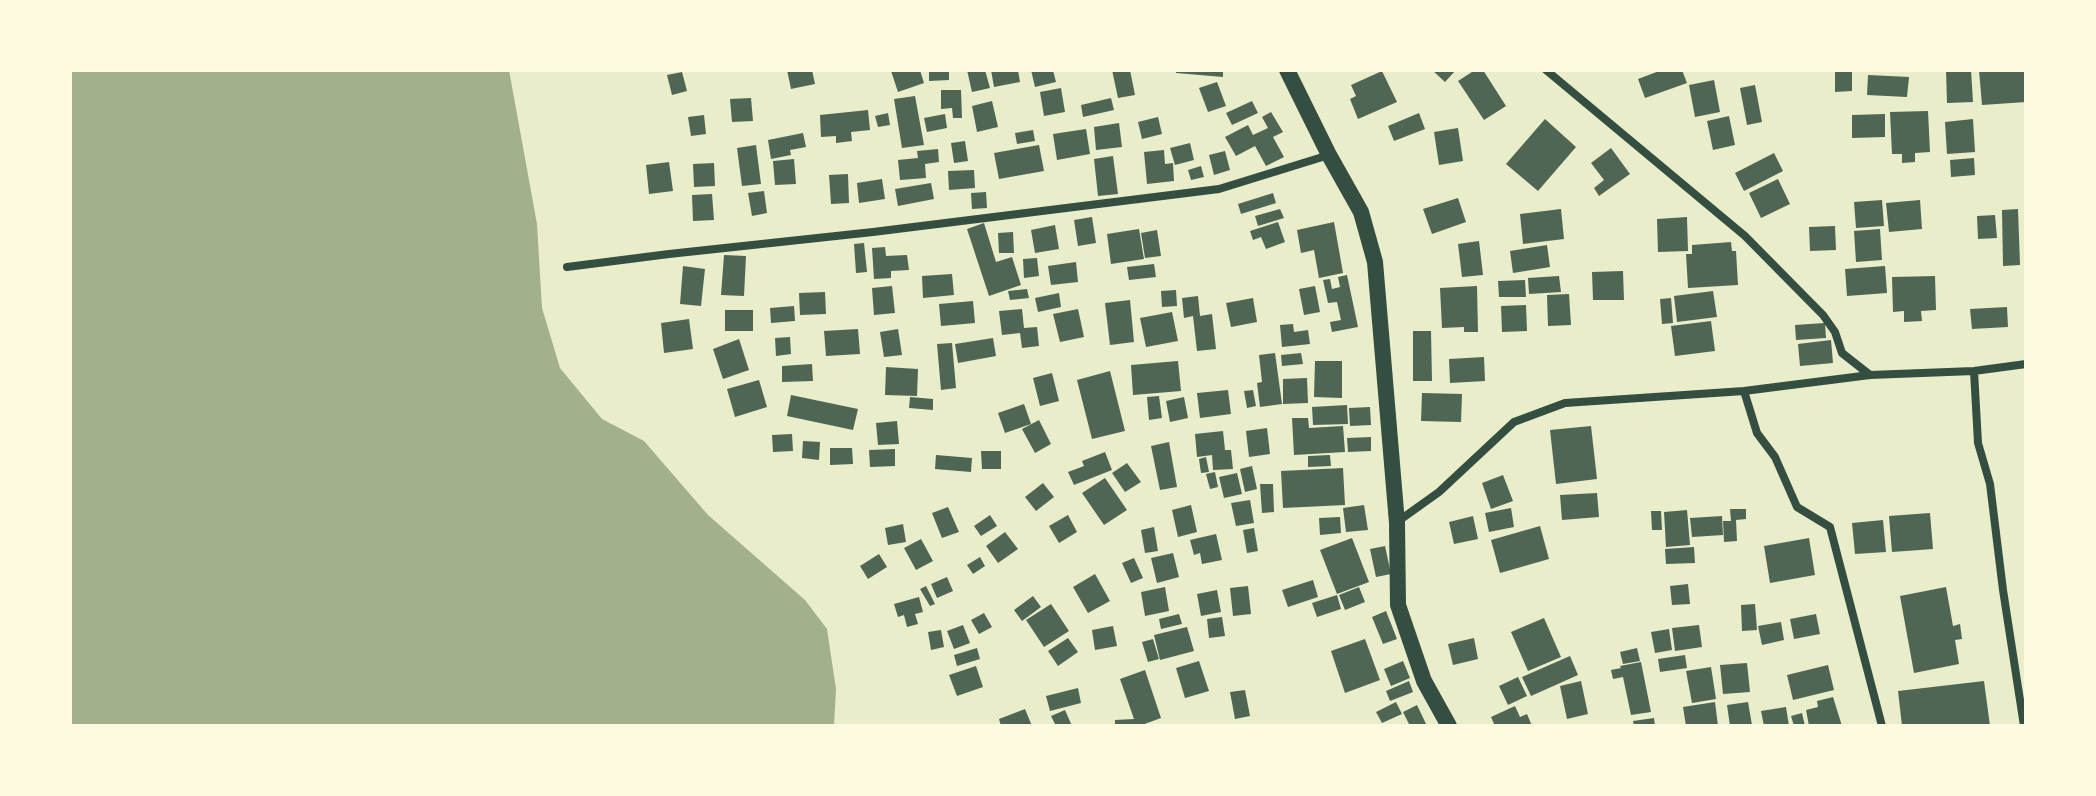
<!DOCTYPE html>
<html>
<head>
<meta charset="utf-8">
<style>
	body { margin:0 }
	#map { position:relative; width:2096px; height:796px; overflow:hidden; background:#e9edc9; font-family:Jost,sans-serif }
	canvas { display:block }
	.frame { position:absolute; inset:0; border:72px solid #fefae0; pointer-events:none }
</style>
</head>
<body>
<div id="map">
<canvas width="2096" height="796"></canvas>
<div class="frame"></div>
</div>
<script>
const context = document.querySelector('canvas').getContext('2d');
context.lineJoin = 'round';
function fillPath(path, color) {
  context.fillStyle = color;
  context.fill(path, 'evenodd');
}
function trace(path, color, width, dash) {
  context.strokeStyle = color;
  context.lineWidth = width;
  context.lineCap = dash ? 'butt' : 'round';
  context.setLineDash(dash || []);
  context.stroke(path);
}
const water = new Path2D(`
	M70,70H509L537,224L542,308L560,368L602,419L644,441L708,515L805,600L827,629L836,689L834,726H70Z`);
const building = new Path2D(`
	M787,70H812L815,84L791,89Z
	M894,70H920L924,83L898,92L891,71Z
	M929,70H949V80L929,81Z
	M967,70H985L990,88L972,92Z
	M991,70H1018L1020,82L994,87Z
	M1031,70H1053L1056,82L1035,87Z
	M1112,70H1130L1135,95L1118,98Z
	M1176,70H1223V77L1176,73Z
	M1432,70H1456L1445,82Z
	M1475,70H1483L1506,106L1484,120L1458,81Z
	M1662,70H1682L1687,83L1645,98L1638,79Z
	M1835,70H1852V91L1835,92Z
	M1946,70H1971L1973,102L1947,103Z
	M1979,70H2026V102L1982,105Z
	M1382,71L1397,102L1358,119L1350,99L1356,96L1351,85Z
	M682,72L687,91L672,95L667,75Z
	M1868,75L1909,77L1907,97L1867,95Z
	M1714,80L1720,112L1695,117L1689,85Z
	M1217,82L1226,106L1208,112L1199,88Z
	M1755,85L1762,122L1747,125L1740,88Z
	M1061,88L1065,112L1044,116L1040,92Z
	M941,90H961L962,118H953L952,108L941,109Z
	M915,96L924,145L902,148L894,99Z
	M751,98L753,121L732,122L730,99Z
	M1111,98L1114,110L1083,117L1081,105Z
	M992,101L998,127L977,132L972,106Z
	M1252,101L1258,113L1232,125L1226,113Z
	M868,110L870,130L851,132L852,141L836,143V136L821,137L820,115Z
	M1928,111L1930,152L1915,153V162L1902,163V154H1892L1890,112Z
	M1271,112L1283,132L1273,137L1284,157L1266,166L1255,146L1236,156L1225,137L1248,125L1253,135L1268,128L1262,117Z
	M888,113L890,125L878,127L875,116Z
	M1419,113L1425,129L1394,141L1388,126Z
	M945,114L947,128L927,132L924,118Z
	M1885,114V137L1852,138V115Z
	M704,115L706,134L691,136L688,117Z
	M1729,116L1735,145L1713,150L1707,121Z
	M1158,117L1162,134L1142,139L1138,122Z
	M1545,119L1576,147L1538,191L1506,164Z
	M1973,119L1975,152L1947,154L1945,122Z
	M1119,123L1122,147L1096,150L1094,127Z
	M1458,128L1463,161L1439,165L1434,132Z
	M1086,129L1090,154L1057,160L1053,134Z
	M1033,130L1035,141L1017,144L1015,133Z
	M803,133L806,147L790,150L791,155L771,159L768,140Z
	M965,141L968,161L954,163L951,143Z
	M1190,143L1194,160L1175,165L1170,148Z
	M756,145L761,184L742,186L737,148Z
	M1039,145L1044,171L999,179L994,153Z
	M1611,148L1630,174L1599,196L1594,188L1604,180L1591,163Z
	M938,149L939,162L925,164L926,178L900,180L898,160L918,158L917,151Z
	M1164,150L1165,164L1173,163L1174,181L1147,184L1144,152Z
	M1225,151L1230,170L1214,175L1209,155Z
	M1774,153L1783,171L1744,191L1735,173Z
	M1113,156L1118,194L1098,196L1094,159Z
	M1974,158L1975,175L1951,177L1950,160Z
	M794,159L796,184L775,185L773,161Z
	M669,162L673,191L649,194L646,165Z
	M714,163L715,186L694,187L693,164Z
	M1201,166L1204,177L1191,180L1188,170Z
	M974,170L975,188L949,190L948,171Z
	M848,174L849,203L831,204L829,175Z
	M882,179L885,199L859,203L857,183Z
	M1778,179L1790,204L1761,218L1749,193Z
	M931,183L934,199L898,206L895,189Z
	M764,191L767,213L752,216L748,193Z
	M986,192L987,208L972,209L971,193Z
	M1273,193L1276,203L1241,214L1238,204Z
	M712,194L714,220L693,221L692,195Z
	M1458,198L1466,222L1432,234L1423,209Z
	M1882,200L1884,226L1856,228L1854,202Z
	M1920,200L1922,229L1889,232L1886,203Z
	M1280,209L1284,218L1258,226L1255,216Z
	M1561,209L1564,239L1523,244L1520,214Z
	M2018,209L2020,265L2003,266L2002,210Z
	M1995,215L1997,238L1978,239L1977,216Z
	M1092,217L1096,243L1078,246L1074,220Z
	M1687,217L1688,251L1658,252L1657,219Z
	M1278,222L1285,242L1266,249L1261,237L1253,240L1250,231Z
	M1334,222L1343,273L1319,278L1314,250L1301,253L1297,230Z
	M984,223L996,262L1012,257L1021,285L989,296L967,229Z
	M1055,225L1059,249L1035,253L1031,230Z
	M1835,226L1836,250L1810,251L1809,227Z
	M1139,229L1144,259L1111,264L1107,234Z
	M1880,229L1882,260L1856,262L1854,231Z
	M1157,230L1161,256L1145,258L1141,233Z
	M1013,232L1014,253H999L998,233Z
	M1479,241L1483,275L1462,277L1458,244Z
	M1731,242L1732,251H1736L1738,285L1688,288L1686,254H1692V245Z
	M864,243L867,272L856,273L854,244Z
	M1547,245L1550,267L1513,273L1510,251Z
	M885,247L886,256L907,255L909,270L891,271V278L874,279L872,248Z
	M724,255L746,256L744,296L721,295Z
	M1037,258L1039,276L1024,278L1023,259Z
	M1076,262L1078,282L1051,285L1048,266Z
	M1154,264L1156,277L1129,280L1127,267Z
	M683,266L705,269L701,306L680,304Z
	M1885,266L1887,293L1847,296L1845,269Z
	M1623,271L1624,300H1593L1592,272Z
	M952,274L954,295L923,298L922,276Z
	M1347,275L1358,327L1332,332L1330,322L1341,320L1337,302L1328,303L1323,280L1330,279L1332,289L1340,287L1338,277Z
	M1559,276L1561,292L1529,294L1528,278Z
	M1935,276L1936,310L1921,311L1922,321L1904,322V311L1893,312L1892,277Z
	M1525,280L1526,297H1499L1498,281Z
	M892,286L895,313L874,315L872,288Z
	M1315,286L1320,312L1304,315L1299,289Z
	M1477,286L1478,332H1464V327L1442,328L1440,288Z
	M1027,289L1029,298L1010,300L1008,291Z
	M1176,290L1177,306L1162,307L1161,291Z
	M1713,291L1717,317L1677,322L1674,296Z
	M825,292L826,314L800,315L799,293Z
	M1059,293L1061,307L1038,312L1035,298Z
	M1569,294L1571,325L1548,326L1547,295Z
	M1198,296L1200,316L1212,314L1216,349L1197,351L1193,316L1184,318L1182,298Z
	M1253,298L1257,322L1231,327L1226,303Z
	M1671,298L1673,323L1662,324L1660,299Z
	M1130,300L1134,342L1110,345L1105,303Z
	M973,301L975,323L941,326L939,304Z
	M1526,305L1527,331L1502,332L1501,306Z
	M794,306L795,321L771,323L770,308Z
	M2007,307L2008,327L1972,329L1970,309Z
	M1022,309L1024,328L1037,327L1039,346L1022,348L1020,333L1002,335L999,311Z
	M1078,309L1084,337L1060,342L1053,314Z
	M725,310H753V331H725Z
	M1172,312L1178,341L1146,347L1140,318Z
	M689,319L693,349L664,353L661,323Z
	M1711,321L1715,351L1675,356L1671,326Z
	M1825,323L1826,338L1796,340L1795,325Z
	M1293,324L1294,332L1308,330L1310,344L1282,347L1280,325Z
	M858,329L860,354L826,356L824,331Z
	M898,329L902,355L884,357L880,332Z
	M1413,331H1431L1432,381H1413Z
	M790,337L791,354L776,356L775,338Z
	M993,338L996,356L958,363L955,344Z
	M739,339L749,370L723,379L713,349Z
	M1831,340L1833,363L1800,366L1798,344Z
	M952,343L956,388L941,390L937,344Z
	M1275,353L1282,404L1260,407L1257,383L1262,382L1259,355Z
	M1301,353L1303,364L1282,366L1281,355Z
	M1484,357L1485,381L1450,383L1449,359Z
	M1178,361L1181,391L1133,395L1131,365Z
	M1315,361H1342V398L1314,397Z
	M812,364L813,381L782,382V366Z
	M886,367L918,369L917,396L885,395Z
	M1110,371L1125,431L1092,439L1077,380Z
	M1052,373L1059,401L1040,406L1033,378Z
	M1307,378L1308,403L1283,404V379Z
	M759,380L767,407L735,417L727,389Z
	M1228,390L1231,414L1200,418L1197,393Z
	M1253,390L1256,406L1247,408L1244,391Z
	M1422,393L1462,394L1461,422L1421,421Z
	M791,395L858,409L853,430L787,416Z
	M1159,396L1162,418L1149,420L1147,397Z
	M910,397L933,399V410L909,408Z
	M1184,397L1188,418L1170,422L1166,401Z
	M1024,404L1031,424L1005,433L998,413Z
	M1347,405L1348,424L1313,425L1312,407Z
	M1370,407L1371,425L1350,426L1349,408Z
	M1292,418H1308L1309,428L1343,426L1345,452L1294,455Z
	M1039,420L1051,444L1035,453L1022,429Z
	M897,421L899,444L878,445L876,423Z
	M1591,426L1597,479L1556,484L1550,430Z
	M1267,428L1270,454L1249,457L1246,431Z
	M1223,431L1225,450H1231L1233,469L1213,470L1212,455L1197,457L1195,434Z
	M792,434L793,451L773,452L772,435Z
	M1371,437V451L1348,452L1347,438Z
	M803,441L820,442L819,460L802,458Z
	M1169,442L1177,487L1160,490L1151,446Z
	M830,448H852L853,464L830,465Z
	M895,449V466L870,467L869,450Z
	M981,451H1001V469H982Z
	M1105,452L1112,470L1074,485L1068,472L1084,466L1082,461Z
	M936,455L972,458L971,472L935,469Z
	M1330,455L1331,466L1308,467V456Z
	M1206,457L1209,472L1201,473L1199,459Z
	M1127,463L1141,482L1125,492L1112,473Z
	M1252,466L1257,489L1245,492L1240,469Z
	M1343,468L1345,505L1283,508L1281,471Z
	M1215,472L1218,487L1210,489L1206,474Z
	M1237,473L1242,494L1224,498L1219,477Z
	M1503,475L1513,501L1491,509L1482,483Z
	M1105,478L1127,510L1104,525L1082,493Z
	M1043,483L1054,497L1036,511L1025,497Z
	M1260,484H1273L1274,512L1262,513Z
	M1597,493L1599,517L1562,520L1560,495Z
	M1250,500L1254,523L1236,526L1231,503Z
	M1191,505L1197,532L1178,537L1172,510Z
	M1364,505L1368,530L1346,532L1343,508Z
	M948,507L959,532L942,538L932,513Z
	M1511,508L1514,527L1489,532L1485,513Z
	M1730,509H1746V519L1736,520L1737,541L1724,542L1723,521H1731Z
	M1687,510L1690,545L1666,547L1664,512Z
	M1651,511H1661L1662,530H1652Z
	M1930,513L1933,549L1892,552L1889,516Z
	M990,515L997,526L981,536L974,526Z
	M1068,515L1077,532L1059,543L1049,526Z
	M1473,516L1478,539L1454,544L1449,522Z
	M1722,516L1723,535L1692,537L1690,518Z
	M1340,517L1341,533L1320,535L1319,518Z
	M1883,520L1886,552L1855,554L1852,523Z
	M903,524L906,542L888,545L885,528Z
	M1540,526L1549,559L1500,573L1491,540Z
	M1154,527L1158,551L1145,553L1141,530Z
	M1254,528L1258,551L1247,553L1243,530Z
	M1005,532L1018,549L998,563L986,546Z
	M1216,534L1222,560L1202,564L1200,553L1194,555L1190,540Z
	M1352,538L1369,582L1337,594L1320,550Z
	M1809,538L1815,575L1770,583L1764,546Z
	M921,539L933,561L916,570L904,548Z
	M1385,546L1391,574L1376,577L1370,549Z
	M1694,547L1695,563L1666,564L1665,549Z
	M1173,553L1179,577L1157,583L1151,558Z
	M879,554L887,567L868,579L860,566Z
	M980,557L985,566L973,574L967,565Z
	M1134,558L1143,578L1131,583L1122,563Z
	M1095,574L1110,601L1088,613L1073,587Z
	M947,577L953,591L937,598L931,584Z
	M1313,580L1318,597L1288,607L1282,590Z
	M1688,584L1690,604L1672,605L1670,586Z
	M926,586L935,604L930,606L920,589Z
	M1248,586L1251,614L1233,616L1230,588Z
	M1165,587L1169,611L1145,616L1141,592Z
	M1359,587L1365,602L1345,610L1339,595Z
	M1946,587L1953,626L1960,624L1962,639L1955,640L1959,664L1914,673L1900,596Z
	M1217,590L1221,612L1201,616L1197,594Z
	M1337,595L1341,609L1317,617L1312,603Z
	M1033,596L1041,607L1022,621L1014,610Z
	M919,597L923,612L915,614L918,624L907,627L904,615L898,617L894,604Z
	M1051,604L1069,631L1044,647L1026,620Z
	M1755,604L1757,630L1742,631L1741,605Z
	M1386,611L1397,639L1383,644L1372,617Z
	M984,613L992,627L979,634L971,620Z
	M1179,614L1182,624L1161,629L1159,619Z
	M1816,614L1820,634L1794,639L1790,619Z
	M1222,617L1225,636L1209,638L1207,619Z
	M1544,618L1561,657L1528,671L1511,632Z
	M1781,622L1784,640L1762,645L1758,626Z
	M963,625L970,643L954,649L947,631Z
	M1699,625L1702,647L1675,651L1672,628Z
	M1113,626L1117,646L1095,650L1092,630Z
	M1187,627L1194,651L1160,660L1154,635Z
	M1669,629L1672,650L1655,653L1651,632Z
	M941,630L944,647L931,650L928,632Z
	M1068,638L1078,652L1058,666L1048,651Z
	M1474,638L1478,659L1453,665L1448,644Z
	M1153,639L1159,659L1148,662L1142,642Z
	M1365,639L1380,680L1345,693L1331,651Z
	M977,648L980,659L957,666L954,655Z
	M1637,648L1640,661L1623,664L1620,652Z
	M1685,655L1687,668L1660,672L1658,659Z
	M1570,656L1578,675L1531,696L1522,677Z
	M1199,661L1209,691L1185,698L1176,668Z
	M1403,661L1410,678L1391,686L1384,669Z
	M1641,662L1651,712L1631,715L1623,677L1613,679L1611,670L1621,668L1620,666Z
	M1747,663L1750,692L1723,694L1720,665Z
	M1828,665L1834,690L1793,700L1787,675Z
	M976,666L983,687L957,696L949,675Z
	M1711,667L1716,699L1692,703L1686,671Z
	M1145,670L1161,718L1139,726H1115V720L1134,719L1120,679Z
	M1518,677L1527,696L1508,705L1499,686Z
	M1409,681L1413,692L1390,701L1386,691Z
	M1581,681L1588,714L1567,719L1560,686Z
	M1984,681L1990,726H1902L1898,691Z
	M1078,688L1081,703L1050,711L1046,696Z
	M1245,690L1250,716L1235,719L1230,692Z
	M1833,697L1842,726H1809L1806,710L1818,707L1817,701Z
	M1396,702L1402,714L1382,723L1376,712Z
	M1715,702L1718,726H1686L1683,707Z
	M1748,702L1752,725L1730,726L1727,705Z
	M1417,705L1427,726H1410L1403,712Z
	M1515,706L1520,717L1527,714L1532,726H1495L1491,717Z
	M1786,707L1789,726H1764L1761,711Z
	M1025,709L1032,726H1001L999,719Z
	M1065,710L1072,726H1056L1051,716Z
	M1802,713L1805,726H1794L1791,716Z
	M1654,718L1655,726H1634L1633,721Z`);
const minor = new Path2D(`
	M1546,70L1745,236L1823,315L1835,332L1842,353L1870,375
	M567,267L669,254L873,232L1219,189L1329,155
	M1974,371L1978,443L1990,484L2003,590L2024,726
	M1744,391L1757,433L1775,457L1797,507L1830,527L1882,726
	M1397,522L1439,492L1514,422L1565,403L1744,391L1870,375L1974,371L2026,364`);
const secondary = new Path2D(`
	M1287,70L1329,155L1361,212L1375,262L1397,523L1398,605L1424,681L1449,726`);
fillPath(water, '#a3b18a');
fillPath(building, '#4f6655');
trace(minor, '#344e41', 8);
trace(secondary, '#344e41', 16);
</script>
</body>
</html>
